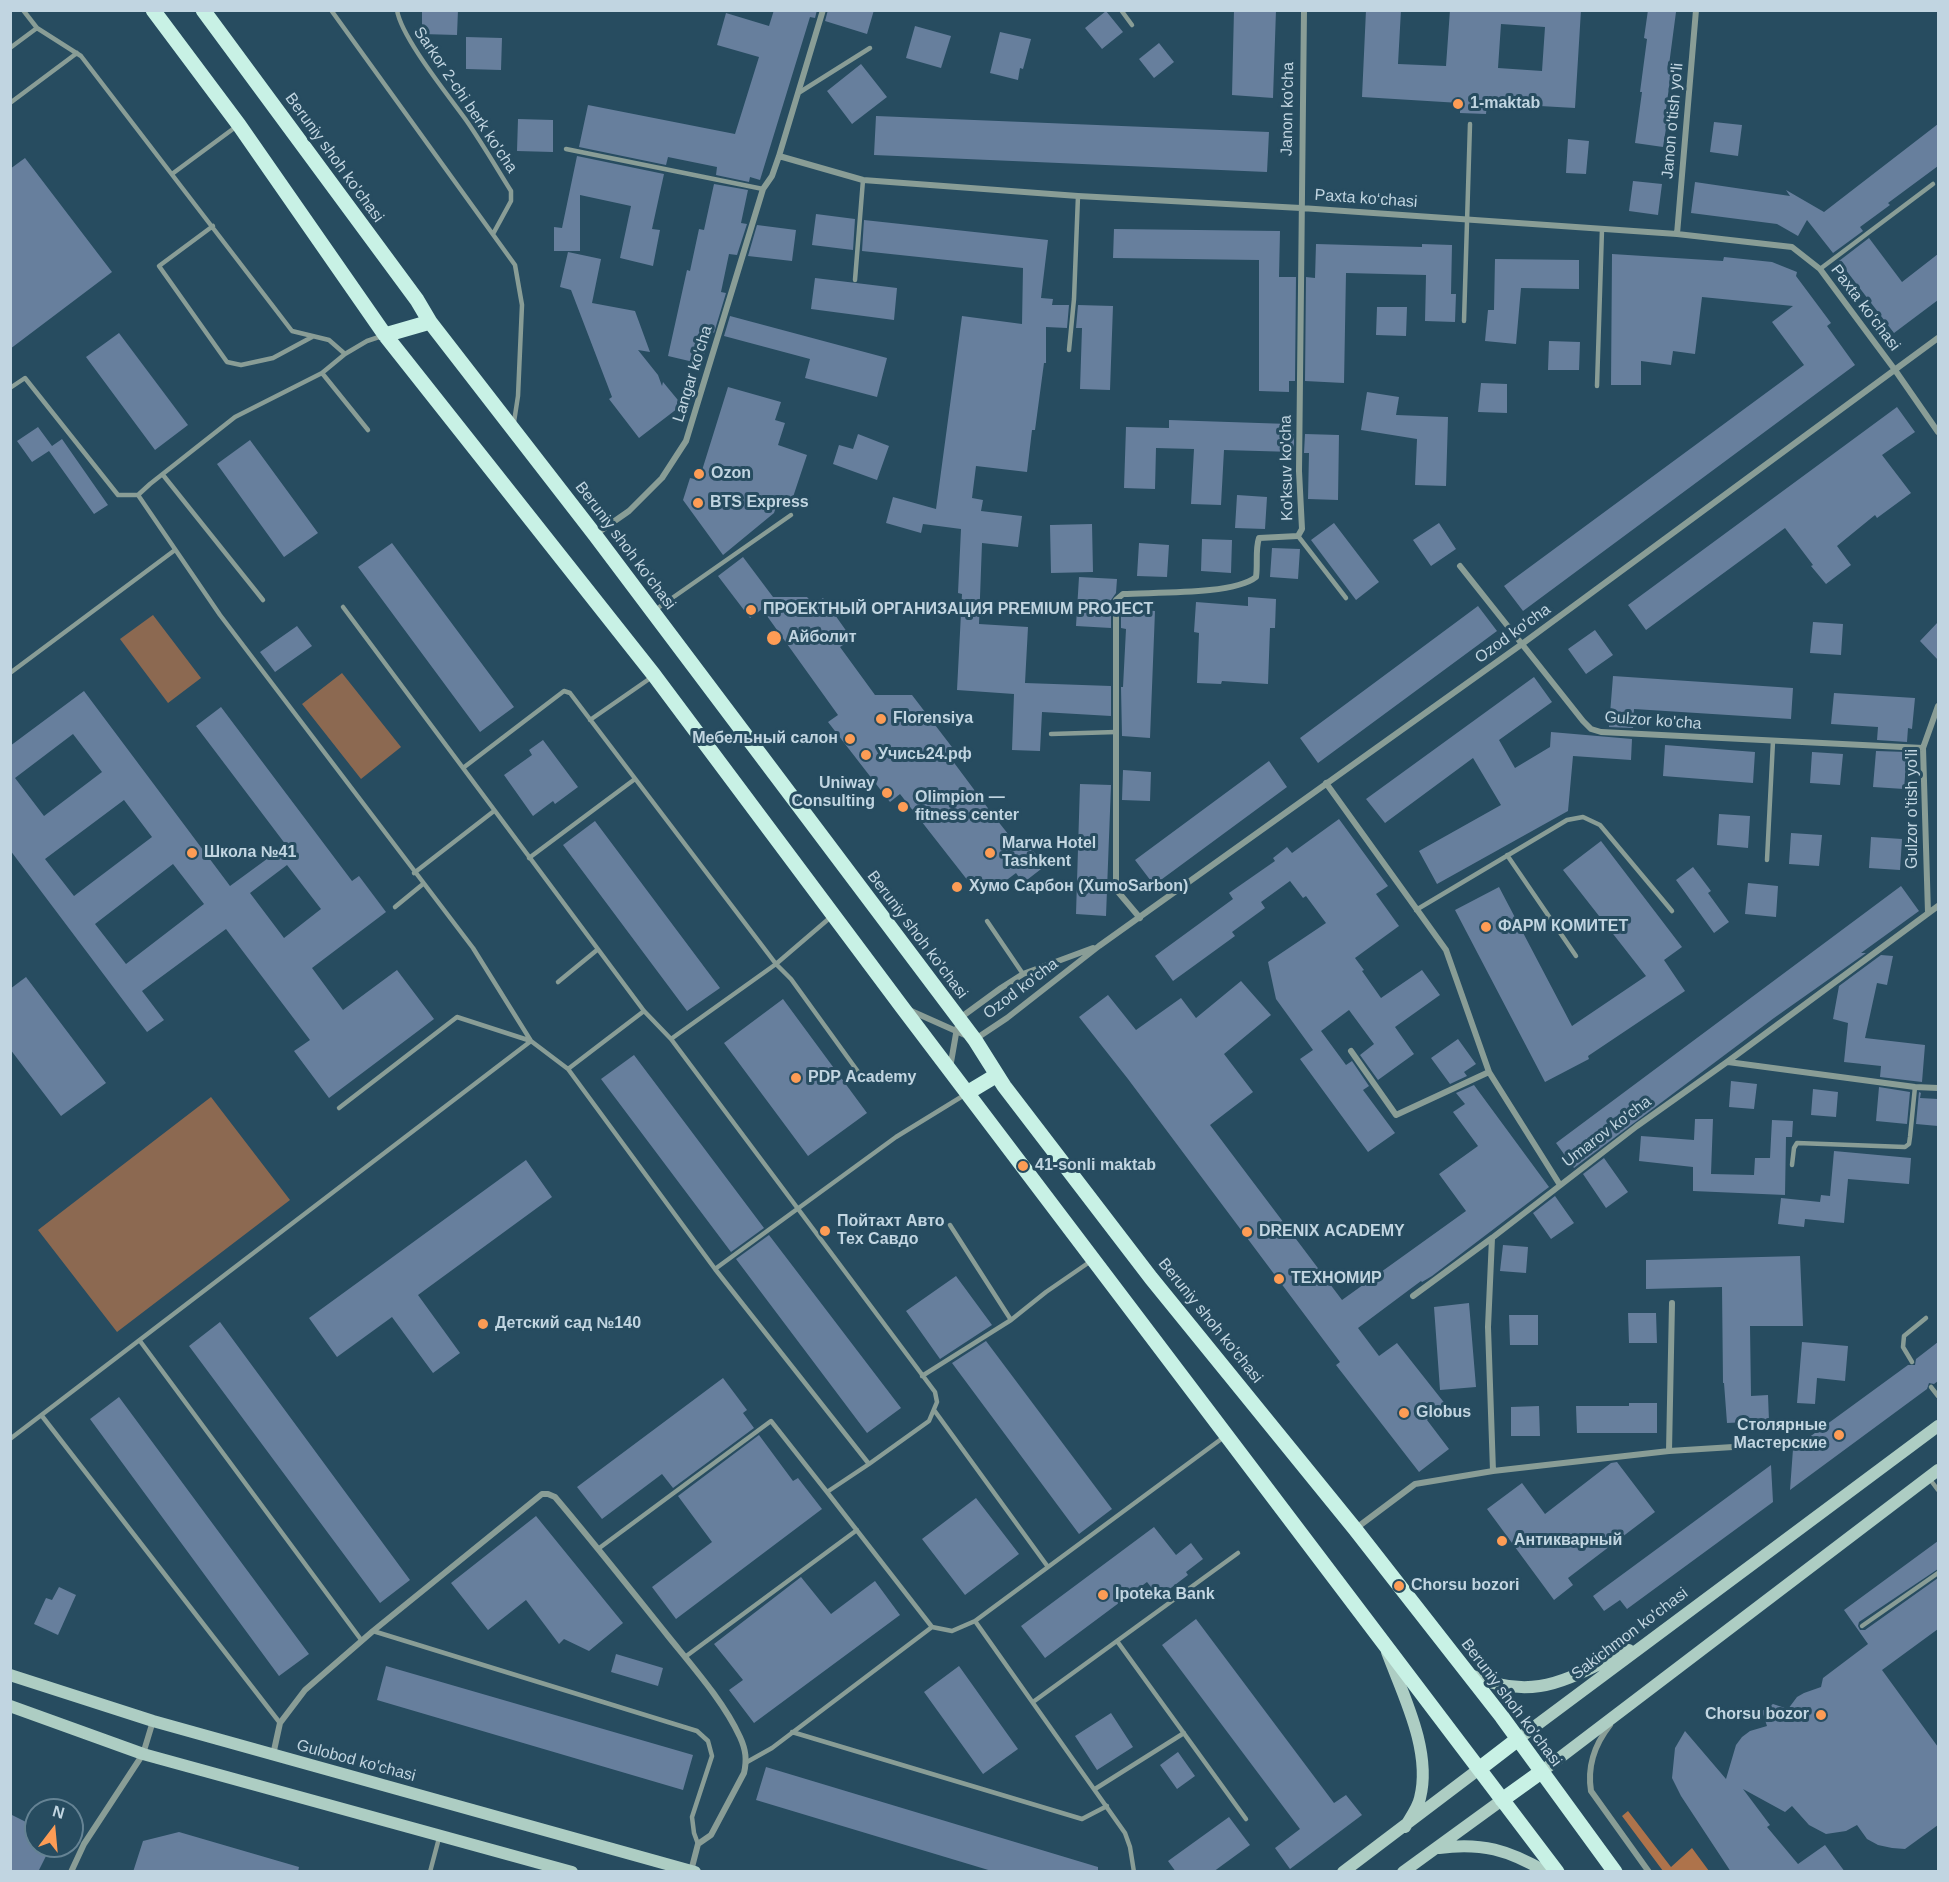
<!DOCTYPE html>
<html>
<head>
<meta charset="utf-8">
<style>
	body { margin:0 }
	#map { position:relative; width:1949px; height:1882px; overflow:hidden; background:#274c60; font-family:Helvetica,sans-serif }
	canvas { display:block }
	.frame { position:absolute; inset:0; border:12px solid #c1d5e1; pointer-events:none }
	.north { position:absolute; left:24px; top:1798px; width:60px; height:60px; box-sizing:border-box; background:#274c60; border:2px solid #658394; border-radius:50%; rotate:16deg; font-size:16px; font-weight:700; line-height:24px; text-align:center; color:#c1d5e1 }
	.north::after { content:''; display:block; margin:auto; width:21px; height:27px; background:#fd9c55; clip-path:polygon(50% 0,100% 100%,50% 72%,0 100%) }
</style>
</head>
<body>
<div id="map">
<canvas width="1949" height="1882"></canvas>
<div class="frame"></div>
<div class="north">N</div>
</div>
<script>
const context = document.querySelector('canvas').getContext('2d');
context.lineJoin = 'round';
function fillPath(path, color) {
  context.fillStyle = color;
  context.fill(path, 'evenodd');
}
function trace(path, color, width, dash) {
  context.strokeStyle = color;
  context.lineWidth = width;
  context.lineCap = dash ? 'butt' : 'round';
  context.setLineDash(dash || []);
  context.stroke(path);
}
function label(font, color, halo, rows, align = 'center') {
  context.font = font + ' Helvetica,sans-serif';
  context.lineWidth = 6;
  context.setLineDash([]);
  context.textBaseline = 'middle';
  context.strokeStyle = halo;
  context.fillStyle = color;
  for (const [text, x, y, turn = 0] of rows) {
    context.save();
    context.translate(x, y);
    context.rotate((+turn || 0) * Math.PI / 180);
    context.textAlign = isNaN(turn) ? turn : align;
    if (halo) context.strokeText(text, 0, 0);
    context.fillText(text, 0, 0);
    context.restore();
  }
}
const green = new Path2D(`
	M153,615L201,678L168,703L120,639Z
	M342,673L401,747L361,779L302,704Z
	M211,1097L290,1200L117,1332L38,1230Z`);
const forest = new Path2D(`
	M1628,1811L1671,1867L1692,1848L1709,1871H1663L1622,1816Z`);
const building = new Path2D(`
	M422,10H458L457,35L422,34Z
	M774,10H817L815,18L810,17L760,180L750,177L749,182L716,175L717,167L668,157L666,165L579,147L588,105L735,134L759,57L717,45L726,13L769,26Z
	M828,10H874L867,34L825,21Z
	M1234,10H1276L1273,98L1232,95Z
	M1366,10H1401L1398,64L1446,66L1450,10H1581L1575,108L1487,103L1486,114L1460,113V103L1362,97ZM1501,24L1545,27L1542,71L1498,68Z
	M1648,10L1676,12L1669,65L1672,66L1665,116H1668L1663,147L1635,143L1642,92H1640L1647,39L1644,38Z
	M1106,11L1123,32L1102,49L1085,28Z
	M915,26L951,36L941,68L906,58Z
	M1000,32L1031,39L1023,69L1020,68L1018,80L990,73Z
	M466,37L502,38L501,70L466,69Z
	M1159,43L1174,62L1154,78L1139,59Z
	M861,64L887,97L852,124L827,91Z
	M876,116L1269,132L1267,172L874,155Z
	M518,119L553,120V152L517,151Z
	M1714,122L1742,125L1738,156L1710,152Z
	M1938,124V166L1888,203L1890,205L1860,227L1863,231L1833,253L1807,220L1798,236L1777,224L1691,213L1695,182L1790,196L1786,190L1824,212Z
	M1568,139L1589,141L1586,174L1566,173Z
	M577,156L664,174L652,229L660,230L653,266L620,258L631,206L580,195V251H554V227L562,228Z
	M25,158L112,272L10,349V169Z
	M1633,181L1662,184L1658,215L1629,211Z
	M714,184L748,190L741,223L747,224L737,255L729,254L721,292L726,293L714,333L709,332L702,364L668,356L687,270L690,271L699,229L704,230Z
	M816,214L855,219L853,250L812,245Z
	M864,220L1048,240L1041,298L1053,299L1052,305H1069L1067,328L1046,327V363H1044L1035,430H1032L1027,472L976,466L972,498L983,500L981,511L1022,516L1018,547L982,543L979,624L1028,627L1025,683L1111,686V716L1042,712L1040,751L1012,750L1014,694L957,690L962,594L958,593L961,529L923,524L921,533L886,523L893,497L936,509L962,316L1022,324L1023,268L862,251Z
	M757,225L796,230L792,261L748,256Z
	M1114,229L1280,231L1279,277H1296L1295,381H1289V392L1259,391V260L1113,258Z
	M1869,238L1902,282L1938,254V300L1894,333L1839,261Z
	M1316,244L1422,247V244L1452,245L1451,294H1456L1455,322L1425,321L1426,275L1346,273L1344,383L1305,381L1306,277L1315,278Z
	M568,252L601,259L592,303L635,311L650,352L638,350L658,375L662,386L663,382L682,405L639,438L609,399L612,397L571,290L560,287Z
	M1612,254L1723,261L1724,257L1772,262L1797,272L1796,276L1831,323L1827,326L1855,365L1523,611L1504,586L1804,365L1772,322L1793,306L1702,297L1695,354L1673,351L1671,365L1641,361V385H1611Z
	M1495,259L1579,260V289L1521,288L1516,344L1485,341L1488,310H1494Z
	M815,278L897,288L894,320L811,309Z
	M1078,305L1113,306L1110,390L1080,389L1082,328H1076Z
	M1377,307H1407L1406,336L1376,335Z
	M730,316L887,358L877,397L805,378L810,359L724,336Z
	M119,333L188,425L155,450L86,357Z
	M1549,341L1580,342L1579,370H1548Z
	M1481,383L1507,384V413L1478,412Z
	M728,387L781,402L775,420L785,423L778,445L807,455L791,503L779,498L774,513L723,555L683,500L690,478L699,480Z
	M1367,392L1399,397L1396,415L1448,417L1446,486L1415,485L1417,439L1361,430Z
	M1897,407L1915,432L1882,455L1911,493L1877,518L1875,515L1837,546L1851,565L1826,584L1811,566L1813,565L1785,528L1646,630L1628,605Z
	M1169,420L1289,424L1288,433L1294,434V452L1224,450L1221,505L1191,504L1194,449L1156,448L1155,489L1124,488L1126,427L1169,428Z
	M38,427L52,446L62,439L108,505L94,514L49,451L32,462L17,441Z
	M858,434L889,446L877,480L833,464L839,445L853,449Z
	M1305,434L1339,435L1338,500L1308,499L1309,453H1304Z
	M250,440L318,533L284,557L217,464Z
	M1237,495L1267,497L1265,529L1235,528Z
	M1334,523L1379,582L1356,600L1311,540Z
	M1439,523L1456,549L1431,566L1413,540Z
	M1092,524L1093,572L1051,573L1050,525Z
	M1202,539L1232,540L1231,573L1201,571Z
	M392,543L514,707L480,732L358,567Z
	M1139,543L1169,545L1167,577L1137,576Z
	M1272,548L1300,549L1298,579L1270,577Z
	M743,557L773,597H807L814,605L823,598L852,639L840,647L875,695H912L955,751L949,756L993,815L1016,844L1023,838L1045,866L1023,883L1016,873L992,891L981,892L972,886L900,794L890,802L828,722L838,715L762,609L750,618L718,576Z
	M1079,577L1117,579L1116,593L1111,600V628L1076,626Z
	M1248,597L1276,599L1275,628H1270L1268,684L1222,681L1221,684L1197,683L1199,633L1194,632L1196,602L1248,606Z
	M1478,606L1497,631L1318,763L1300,738Z
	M1121,609L1155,611L1150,738L1122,736L1121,687H1123L1126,629L1121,628Z
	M1813,622L1843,624L1841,655L1810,653Z
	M1938,622V660L1920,641Z
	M297,626L312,646L275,672L260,652Z
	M1595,630L1613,655L1586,674L1568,649Z
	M1613,676L1793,688L1791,719L1634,709L1633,728L1609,727Z
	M1534,677L1552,702L1499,740L1515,768L1550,747L1551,732L1632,739L1631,760L1573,756L1568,811L1437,884L1419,851L1501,805L1473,758L1385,823L1366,799Z
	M84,691L230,886L286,845L196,726L221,707L352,881L359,876L386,912L312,968L343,1010L397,970L434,1019L329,1098L294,1051L310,1040L226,929L142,991L164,1020L147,1032L10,850V746ZM73,734L102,772L44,816L15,778ZM124,800L152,837L74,896L45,859ZM173,864L204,904L126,964L95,924ZM287,865L321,909L284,938L250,893Z
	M1834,693L1915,698L1912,729L1908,728L1907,742L1877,740L1878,727L1831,724Z
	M543,740L578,787L555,804L553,801L533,816L504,775L532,755L529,750Z
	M1665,745L1755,752L1753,783L1663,776Z
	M1876,751L1907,752L1904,789L1873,787Z
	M1812,752L1843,754L1840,785L1810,783Z
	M1269,761L1287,787L1154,885L1135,860Z
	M1123,770L1151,772L1150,801L1122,800Z
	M1080,784L1111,785L1106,916L1076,914Z
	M1719,814L1750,816L1748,848L1717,845Z
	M1339,819L1388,886L1376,894L1399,926L1355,958L1364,970L1362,971L1381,998L1422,970L1440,995L1395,1027L1414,1054L1378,1080L1360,1055L1374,1044L1349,1010L1321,1031L1346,1065L1352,1061L1369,1086L1363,1090L1395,1133L1368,1152L1300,1059L1313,1050L1276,999L1268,962L1326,923L1306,896L1303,898L1290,881L1261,902L1265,908L1232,932L1235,936L1173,981L1155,956L1233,899L1229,893L1275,861L1273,858L1287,847L1292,853Z
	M595,821L720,988L687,1011L563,845Z
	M1791,833L1822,835L1819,866L1789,864Z
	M1871,837L1902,839L1900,870L1869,868Z
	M1601,841L1682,947L1664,960L1685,991L1588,1056L1589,1059L1545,1082L1455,910L1499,887L1572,1026L1646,976L1563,870Z
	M1693,867L1711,891L1708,893L1729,922L1714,933L1676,880Z
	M1748,883L1778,886L1776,917L1745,914Z
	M1901,886L1919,911L1861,953H1866L1774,1018L1574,1168L1556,1143Z
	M1881,955L1893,956L1887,985L1877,983L1865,1038L1925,1045L1922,1082L1880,1077L1881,1066L1844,1062L1848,1023L1833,1019L1839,986Z
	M26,977L106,1083L61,1116L10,1049V989Z
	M1241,981L1271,1015L1224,1054L1253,1092L1210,1125L1342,1300L1466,1211L1439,1174L1478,1146L1453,1112L1465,1104L1456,1093L1474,1085L1549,1187L1432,1276L1422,1282L1421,1281L1358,1328L1379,1356L1397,1343L1446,1405L1427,1420L1449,1449L1419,1472L1336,1365L1340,1362L1128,1079L1079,1017L1108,995L1136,1030L1181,998L1196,1018Z
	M783,999L867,1113L808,1156L724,1043Z
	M1458,1039L1476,1064L1464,1072L1467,1076L1450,1084L1431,1058Z
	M634,1055L764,1228L731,1252L601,1079Z
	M1731,1081L1757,1084L1754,1109L1729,1107Z
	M1879,1087L1910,1092L1907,1124L1876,1121Z
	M1813,1089L1838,1092L1836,1117L1811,1115Z
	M1919,1092L1921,1093L1920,1098L1938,1099V1126L1916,1124Z
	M1695,1119H1713L1711,1174L1754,1175L1755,1158H1770L1772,1120L1793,1121L1792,1137H1786L1785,1195L1693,1191V1167L1639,1161L1641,1136L1694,1140Z
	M1834,1151L1911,1158L1909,1184L1848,1179L1844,1223L1805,1219L1804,1227L1778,1224L1781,1198L1820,1202L1821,1195L1830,1196Z
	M1604,1158L1628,1192L1606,1208L1583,1174Z
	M526,1160L552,1197L418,1295L460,1353L433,1373L392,1317L337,1357L309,1318Z
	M1555,1196L1574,1223L1551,1239L1533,1213Z
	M769,1235L901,1408L867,1433L736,1259Z
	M1503,1245L1528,1247L1526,1273L1500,1271Z
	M1800,1256L1803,1326H1750L1751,1396L1768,1395L1769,1421L1727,1423L1724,1383H1723L1722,1287L1646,1289V1260Z
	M956,1276L992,1325L940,1359L906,1311Z
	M1469,1303L1476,1387L1440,1390L1434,1307Z
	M1628,1313H1656L1657,1343H1629Z
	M1509,1315H1538V1345H1510Z
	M220,1322L410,1580L380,1603L189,1346Z
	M986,1341L1112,1509L1079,1534L952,1363Z
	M1802,1342L1848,1346L1845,1381L1817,1378L1815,1404L1797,1403Z
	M1938,1342V1381L1934,1384L1929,1383L1927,1389L1790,1490L1793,1449L1908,1365H1915L1916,1359Z
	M723,1378L747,1410L743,1413L754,1428L673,1488L662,1474L602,1519L577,1487Z
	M119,1397L309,1654L279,1676L90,1419Z
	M1629,1403H1657V1433H1577L1576,1406H1629Z
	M1539,1406L1540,1436H1511V1407Z
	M759,1435L793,1481L798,1478L822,1509L676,1619L652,1587L712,1542L678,1496Z
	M1617,1462L1655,1512L1568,1578L1573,1585L1554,1600L1487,1509L1522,1483L1545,1514L1611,1463Z
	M1771,1465L1773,1502L1627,1609L1620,1600L1604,1611L1593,1596Z
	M976,1498L1019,1554L965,1595L922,1539Z
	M536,1516L623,1623L589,1651L564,1639L559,1644L526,1600L488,1630L451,1583Z
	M1154,1527L1176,1555L1191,1543L1203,1559L1186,1572L1188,1575L1159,1597L1147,1582L1045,1658L1021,1626Z
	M1938,1541V1569L1859,1622L1858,1626L1860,1630H1865L1938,1578V1629L1882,1670L1938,1747V1825L1905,1849L1892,1848L1878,1845L1867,1839L1857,1825L1846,1831L1826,1834L1809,1825L1792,1806L1785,1812L1743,1789L1770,1825L1767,1827L1798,1864L1825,1845L1845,1872H1731L1681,1796L1672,1778L1675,1748L1685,1731L1726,1779L1736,1745L1742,1737L1750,1731L1767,1726L1762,1711L1773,1704L1788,1709L1797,1697L1804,1693L1821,1687L1823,1678L1868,1644L1844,1610Z
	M801,1577L831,1614L875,1581L900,1615L754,1723L729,1690L743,1680L714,1644Z
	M59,1587L76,1595L58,1635L34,1624L46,1598L52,1600Z
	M1196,1619L1334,1803L1346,1795L1362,1815L1290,1869L1275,1848L1300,1829L1162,1645Z
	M616,1654L663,1668L658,1686L611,1672Z
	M386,1666L693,1755L683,1790L377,1700Z
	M959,1666L1018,1749L983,1774L924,1692Z
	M1111,1713L1133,1747L1097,1770L1075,1736Z
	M1178,1752L1195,1776L1177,1789L1160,1765Z
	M766,1767L1098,1867V1872H995L756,1800Z
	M10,1814L36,1827V1846H51L38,1872H10Z
	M1229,1817L1250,1845L1213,1872H1176L1168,1861Z
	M179,1832L299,1867L298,1872H133L143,1841Z`);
const lane = new Path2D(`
	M23,10L37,28L81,56L292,331L329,340L345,354L367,341L382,336
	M331,10L515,265L522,305L518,396L514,422
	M397,10C401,37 448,95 466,120C482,143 496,167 511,191V201L493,234
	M1121,10L1132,25
	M10,48L37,28
	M800,92L870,48
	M10,103L77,53
	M566,149L763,189
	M172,174L237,126
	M213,226L159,266L227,362L241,365L273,358L312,337
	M1820,269L1933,184
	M855,280L863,180
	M1464,321L1470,124
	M1069,350L1074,299L1078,196
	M345,354L322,373L368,430
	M1597,386L1602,229
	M10,388L25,378L118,495H138L150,484L235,417L322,373
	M163,475L263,600
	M138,495L220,615L473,948L531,1041L457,1017L339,1108
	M1298,536L1346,598
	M343,607L463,768
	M655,610L791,515
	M10,673L175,550
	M590,720L652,677
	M1051,734L1116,732
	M1507,855L1576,956
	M529,858L635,779
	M1767,860L1773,741
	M414,873L494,811
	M395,907L423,884
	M1416,910L1567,820L1583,817L1600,825L1672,911
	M832,916L776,964L791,979L864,1080
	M987,921L1023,974
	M558,982L597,950
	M671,1039L776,964L570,693L564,691L463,768L644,1011L671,1039L935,1392L937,1402L929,1421L869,1464
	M568,1069L715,1269L869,1464L827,1492L932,1627L952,1631L975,1621L1125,1833L1130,1847L1134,1872
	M1792,1165L1794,1148L1797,1143L1905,1147L1909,1144L1910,1137L1915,1087
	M950,1225L1011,1320
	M715,1269L896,1137L966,1094
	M140,1341L362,1641
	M1912,1362L1903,1347L1904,1336L1926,1318
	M922,1376L1011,1320L1046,1292L1091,1261
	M1931,1387L1938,1396
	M934,1410L1048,1567
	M42,1416L280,1723
	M10,1439L531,1041L568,1069L644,1011
	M1929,1478L1938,1490
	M598,1549L771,1421L827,1492
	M975,1621L1224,1437
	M1862,1626L1938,1573
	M373,1631L697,1731L708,1741L712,1756L692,1817L694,1833L698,1844
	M1117,1641L1246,1819
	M685,1657L857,1530
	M1033,1702L1238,1553
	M792,1732L1082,1819L1107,1806
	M747,1762L772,1748L932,1627
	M1095,1789L1184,1733
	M430,1872L439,1838`);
const street = new Path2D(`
	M779,156L863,180L1078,196L1301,208L1677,234L1792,247L1820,269L1895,370L1938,432
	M1677,234L1696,10
	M596,534L629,511L662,478L686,441L763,189L772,176L779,156L823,10
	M1460,566L1583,721L1591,729L1601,732L1923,748
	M1326,783L1446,950L1489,1072
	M1928,913L1923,748L1938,706
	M1140,918L1119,893L1116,884V600L1123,594C1154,592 1234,595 1256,577C1258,564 1255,550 1259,538L1298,536L1302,529L1299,471L1304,10
	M909,1010L965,1035
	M960,1018L1001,988L1023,974L1093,948
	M974,1040L1007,1018L1099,946L1522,644L1938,338
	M1351,1051L1396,1115L1489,1072L1560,1185
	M1728,1062L1915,1087L1938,1088
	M950,1068L957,1028
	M1492,1238L1488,1327L1493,1471
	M1413,1296L1492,1238L1637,1126L1727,1062L1938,906
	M1669,1451L1672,1303
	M1355,1529L1415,1484L1493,1471L1669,1451L1765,1445
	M1610,1725C1595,1744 1587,1766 1591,1791L1649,1872
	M273,1755L280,1723L305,1690L373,1631L542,1494H548L555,1497C594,1543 631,1590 668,1636C693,1667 724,1702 740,1737C746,1750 747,1760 744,1773L711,1835L698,1844L691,1871
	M71,1872L84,1844L143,1754L153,1721`);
const secondary = new Path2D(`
	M1387,1652C1403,1695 1432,1751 1420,1798C1418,1808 1410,1818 1405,1827
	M1468,1674C1536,1704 1567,1678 1629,1650
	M10,1675L153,1721L695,1872
	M10,1706L143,1754L572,1872
	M1518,1739L1938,1426
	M1541,1772L1938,1470
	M1439,1848C1481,1842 1509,1850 1546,1872
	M1343,1872L1479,1769
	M1403,1872L1502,1800`);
const primary = new Path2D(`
	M153,10L239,125L385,335L654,675L902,1007L1557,1872
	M203,10L417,300L430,322L595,535L975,1040L1004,1086L1151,1278L1355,1529L1502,1717L1615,1872
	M385,335L430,322
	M967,1093L997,1075
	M1479,1769L1518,1739
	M1502,1800L1541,1772`);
const markers = [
	[1458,104,6,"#fd9c55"],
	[699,474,6,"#fd9c55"],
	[698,503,6,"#fd9c55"],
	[751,610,6,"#fd9c55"],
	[774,638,8,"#fd9c55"],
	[881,719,6,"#fd9c55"],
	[850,739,6,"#fd9c55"],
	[866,755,6,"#fd9c55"],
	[887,793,6,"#fd9c55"],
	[903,807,6,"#fd9c55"],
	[192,853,6,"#fd9c55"],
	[990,853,6,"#fd9c55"],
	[957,887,6,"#fd9c55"],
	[1486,927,6,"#fd9c55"],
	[796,1078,6,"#fd9c55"],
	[1023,1166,6,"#fd9c55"],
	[825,1231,6,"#fd9c55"],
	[1247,1232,6,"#fd9c55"],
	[1279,1279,6,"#fd9c55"],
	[483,1324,6,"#fd9c55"],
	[1404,1413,6,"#fd9c55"],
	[1839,1435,6,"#fd9c55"],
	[1502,1541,6,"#fd9c55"],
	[1399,1586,6,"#fd9c55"],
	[1103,1595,6,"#fd9c55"],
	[1821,1715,6,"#fd9c55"]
];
const streetNames = [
	["Sarkor 2-chi berk ko'cha",465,100,56],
	["Janon ko'cha",1288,109,-89],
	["Janon o'tish yo'li",1673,121,-85],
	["Beruniy shoh ko'chasi",334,158,54],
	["Paxta ko‘chasi",1366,199,4],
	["Paxta ko‘chasi",1865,308,53],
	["Langar ko'cha",693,374,-73],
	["Ko'ksuv ko'cha",1287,468,-91],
	["Beruniy shoh ko'chasi",625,546,53],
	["Ozod ko'cha",1513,634,-36],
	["Gulzor ko'cha",1653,721,4],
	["Gulzor o'tish yo'li",1913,809,-90],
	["Beruniy shoh ko'chasi",917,935,53],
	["Ozod ko'cha",1021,989,-37],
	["Umarov ko'cha",1607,1132,-37],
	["Beruniy shoh ko'chasi",1210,1321,51],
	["Sakichmon ko'chasi",1630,1634,-37],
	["Beruniy shoh ko'chasi",1511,1703,53],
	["Gulobod ko'chasi",356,1761,15]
];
const poiNames = [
	["1-maktab",1470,104],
	["Ozon",711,474],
	["BTS Express",710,503],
	["ПРОЕКТНЫЙ ОРГАНИЗАЦИЯ PREMIUM PROJECT",763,610],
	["Айболит",788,638],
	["Florensiya",893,719],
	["Мебельный салон",838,739,"right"],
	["Учись24.рф",878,755],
	["Uniway",875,784,"right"],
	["Consulting",875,802,"right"],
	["Olimpion —",915,798],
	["fitness center",915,816],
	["Marwa Hotel",1002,844],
	["Tashkent",1002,862],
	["Школа №41",204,853],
	["Хумо Сарбон (XumoSarbon)",969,887],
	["ФАРМ КОМИТЕТ",1498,927],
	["PDP Academy",808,1078],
	["41-sonli maktab",1035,1166],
	["Пойтахт Авто",837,1222],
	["Тех Савдо",837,1240],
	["DRENIX ACADEMY",1259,1232],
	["ТЕХНОМИР",1291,1279],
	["Детский сад №140",495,1324],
	["Globus",1416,1413],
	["Столярные",1827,1426,"right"],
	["Мастерские",1827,1444,"right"],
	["Антикварный",1514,1541],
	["Chorsu bozori",1411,1586],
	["Ipoteka Bank",1115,1595],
	["Chorsu bozor",1809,1715,"right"]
];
fillPath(green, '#8c6951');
fillPath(forest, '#ae734b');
fillPath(building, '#677f9d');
trace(lane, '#899d96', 4.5);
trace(street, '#899d96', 6);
trace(secondary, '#adcdc3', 12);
trace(primary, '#c8f1e5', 15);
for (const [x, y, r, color] of markers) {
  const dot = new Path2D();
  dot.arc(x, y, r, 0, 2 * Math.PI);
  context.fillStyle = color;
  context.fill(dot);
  trace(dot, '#274c60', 2);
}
label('16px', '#c1d5e1', '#274c60', streetNames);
label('bold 16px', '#c1d5e1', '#274c60', poiNames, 'left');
</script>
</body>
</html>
